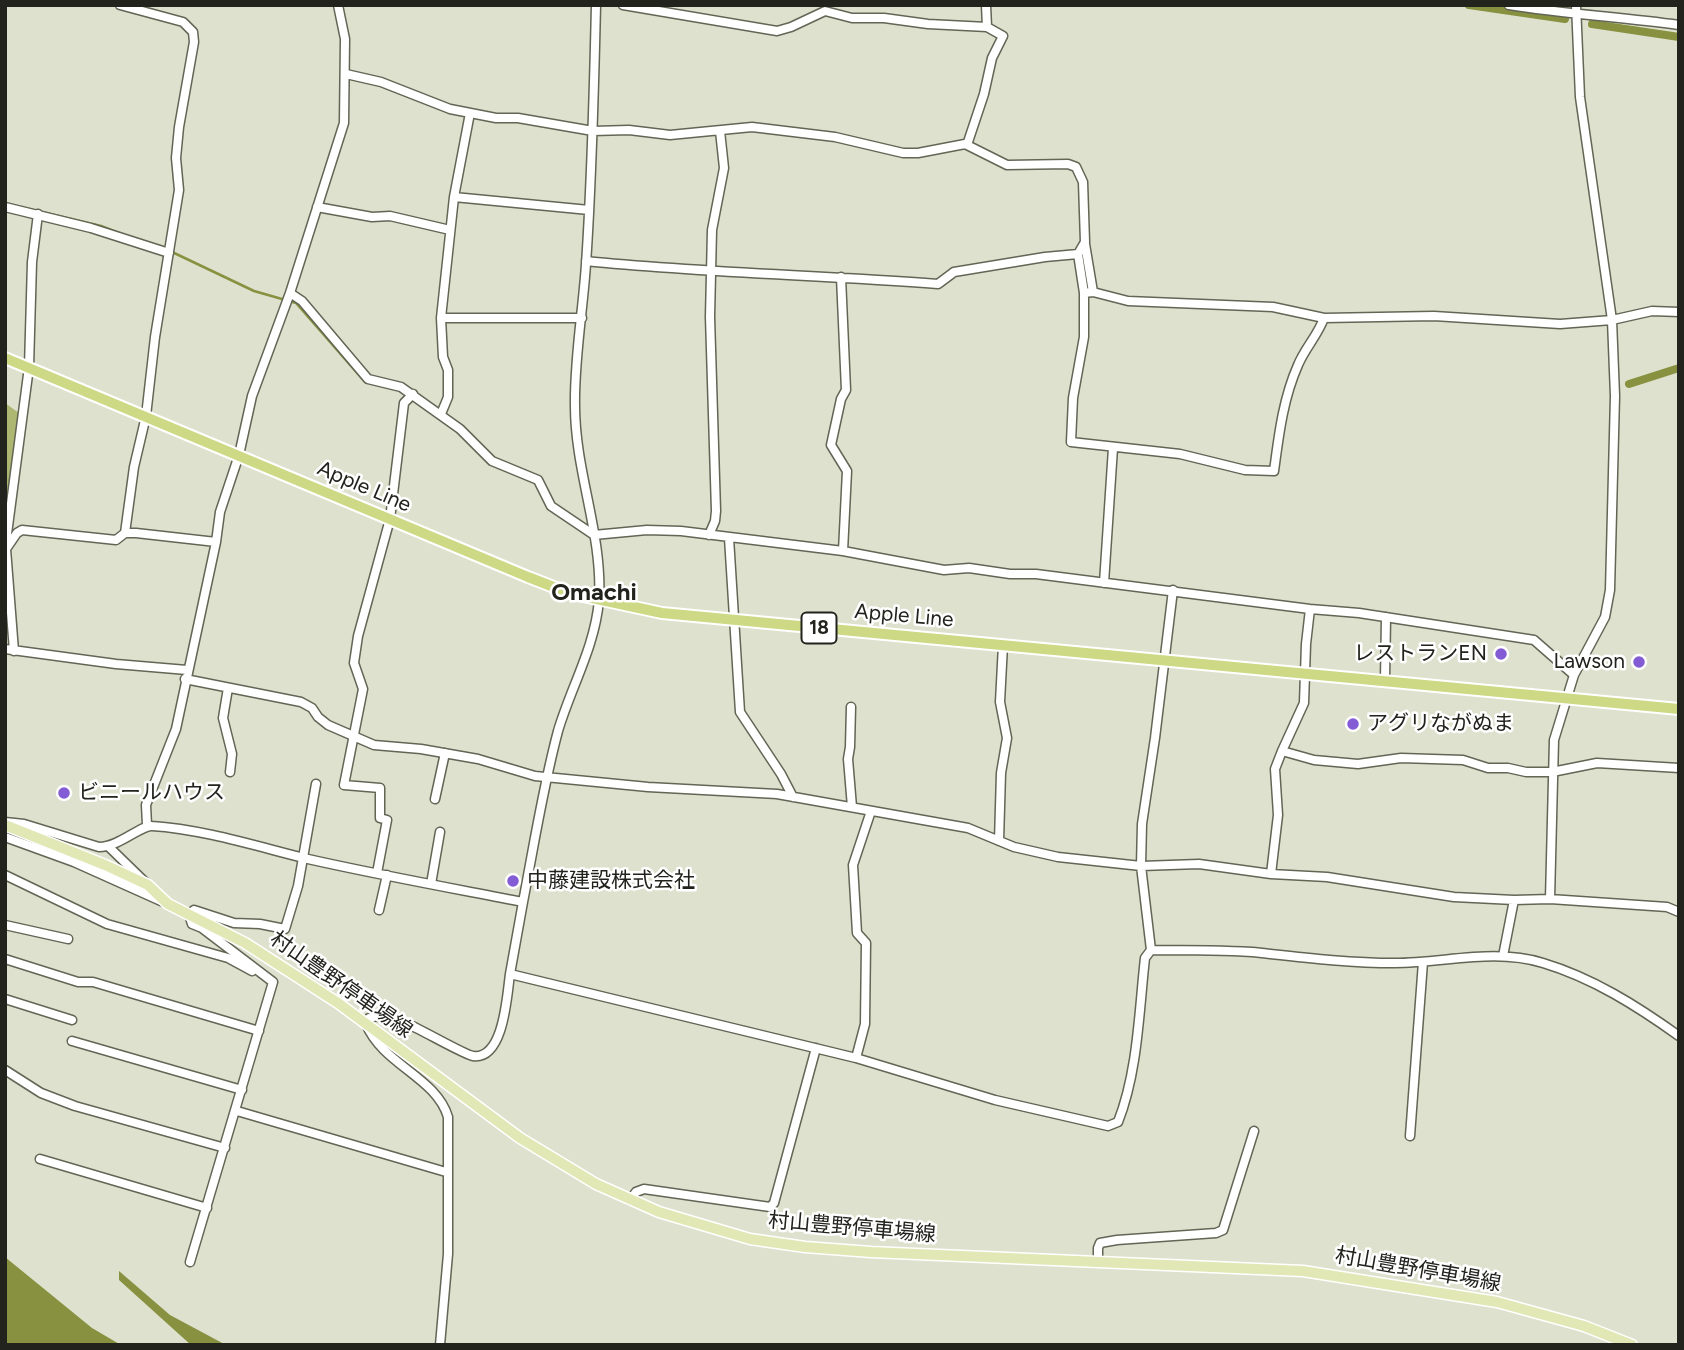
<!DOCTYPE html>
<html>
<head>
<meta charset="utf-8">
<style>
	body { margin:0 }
	#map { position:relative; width:1684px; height:1350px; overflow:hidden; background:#dee1ce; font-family:Figtree,sans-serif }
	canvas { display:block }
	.frame { position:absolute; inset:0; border:7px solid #21231c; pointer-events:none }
</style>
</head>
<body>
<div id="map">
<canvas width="1684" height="1350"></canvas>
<div class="frame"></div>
</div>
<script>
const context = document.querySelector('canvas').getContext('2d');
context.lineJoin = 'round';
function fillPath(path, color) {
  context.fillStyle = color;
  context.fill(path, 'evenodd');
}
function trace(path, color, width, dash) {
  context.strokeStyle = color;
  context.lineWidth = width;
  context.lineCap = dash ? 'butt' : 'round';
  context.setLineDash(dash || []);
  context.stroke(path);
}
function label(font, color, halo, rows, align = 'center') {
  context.font = font + ' Figtree,"Noto Sans JP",sans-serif';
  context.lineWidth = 5;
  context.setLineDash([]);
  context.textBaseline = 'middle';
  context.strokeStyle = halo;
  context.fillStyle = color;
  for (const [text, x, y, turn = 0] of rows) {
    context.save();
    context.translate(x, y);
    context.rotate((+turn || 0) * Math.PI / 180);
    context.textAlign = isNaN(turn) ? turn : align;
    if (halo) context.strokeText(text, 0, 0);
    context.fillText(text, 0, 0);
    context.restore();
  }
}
const green = new Path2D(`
	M5,403L19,413L5,529Z`);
const water = new Path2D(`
	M5,1257L92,1328L121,1345H5Z
	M119,1271L170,1315L226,1345H191L119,1280Z`);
const stream = new Path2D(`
	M29,209L101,226L124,235
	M170,251L254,291L296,303L365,382`);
const canal = new Path2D(`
	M1469,5L1565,19
	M1592,24L1679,37
	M1629,384L1679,368`);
const minor = new Path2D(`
	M120,5L183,22L193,32L194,42L179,127L176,158L179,190L155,337L146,416L134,467L125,533
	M623,5L777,31L791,27L825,11L852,18H884L928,24L987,27
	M1509,5C1565,14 1622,17 1679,25
	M346,74L381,82L450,109L496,118H518L593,131L629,130L670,135L752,127L835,137L903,153H918L965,144L1007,165L1068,164L1076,167L1083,182L1085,242L1078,254L1084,293V337L1073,398L1071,442L1180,454L1245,470L1274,471C1279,434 1283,399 1298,365C1305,348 1318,335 1324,318
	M967,145L984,94L992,58L1003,36L987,27L986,5
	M454,197L470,113
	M5,207L91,228L169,253
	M317,207L372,217L390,216L450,230
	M1085,244L1093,292
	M586,261C703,273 821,275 938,284L954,272L1045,257L1078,254
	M841,277L846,390L841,399L831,445L847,471L843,551
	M290,293L302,301L368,379L401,387L460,429L492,461L538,480L551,506L594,535L647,530L681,531L843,551L944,570L969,568L1010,574H1036L1310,609L1359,613L1534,640L1574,675
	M1084,293L1093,292L1128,301L1273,307L1324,318L1434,316L1560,324L1612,320L1652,311L1679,312
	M441,318H582
	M441,414L448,397V370L443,357L441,318L454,197L589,210
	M709,535L715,521L716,511L710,317L712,230L724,168L720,131
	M729,538L740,712L781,774L793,797
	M5,549L29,367L32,262L38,214
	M1104,583L1113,448
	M1310,609L1306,644L1304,703L1282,751L1314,760L1358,764L1401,758L1463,760L1488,768H1508L1526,772H1552L1597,763L1679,768
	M5,649L116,664L187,670
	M14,651L6,549L17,533L22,530L116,540L125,533H136L216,542
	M185,679L301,702L312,708L318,717L328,725L374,745L421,749L478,759L535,776L648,787L777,794L968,828L1014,847L1058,857L1141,866L1199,864L1271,874L1327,877L1454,897L1514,900L1550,899L1667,907L1679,912
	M1385,680L1386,617
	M228,688L223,718L232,754L230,772
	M851,707L850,747L848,759L852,807
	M435,799L445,753
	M5,822L24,824L99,847C119,847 141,825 152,826C202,829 259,847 308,859C379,875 451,888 523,902L510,974L856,1058L995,1100L1108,1126L1118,1122C1138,1071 1139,1011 1145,958L1151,950C1184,950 1218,950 1252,952C1299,957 1347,963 1395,963C1445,963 1494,948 1543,963C1593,978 1637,1006 1679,1036
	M147,825L146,805L176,729L216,542L220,512L239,455L252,396L290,293L344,123L345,39L338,5
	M5,837L74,862L161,901
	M999,841L1001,773L1007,738L1000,702L1003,645
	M109,847L146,883
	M377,873L387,820L380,818V788L344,785L363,689L354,663L358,636L390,519L404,403L413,394
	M1271,874L1278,815L1275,769L1282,751
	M5,875L107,924L228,958L252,971
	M431,884L440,832
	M1550,899L1554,740L1574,675L1605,617L1610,590L1615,396L1612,320L1580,97L1576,5
	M523,902C534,845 543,787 558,731C571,687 595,647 599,600C603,535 575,472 575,406C574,361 583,310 586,264C592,178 594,92 596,5
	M379,910L387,875
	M5,925L68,939
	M1151,950L1141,866L1142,824L1155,738L1173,590
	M1503,956L1514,900
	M5,959L78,982H93L259,1031
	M5,999L72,1020
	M72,1041L242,1090
	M856,1058L865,1024L866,943L857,933L853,865L871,811
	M5,1070L41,1093L75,1106L225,1148
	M237,1111L446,1172
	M1410,1136L1423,962
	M40,1159L207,1208
	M630,1200L636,1192L644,1189L770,1207L774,1203L816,1048
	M1098,1261V1248L1100,1243L1117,1240L1216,1233L1223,1230L1254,1131
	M190,1262L273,982L202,928L192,924L189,914L194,910L234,923L260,924L285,929L298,886L316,784
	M440,1345L448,1254V1117C436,1077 383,1065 366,1024L369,1018C384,1014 396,1019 410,1025C422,1030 465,1055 473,1056C504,1060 507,995 510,974`);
const major = new Path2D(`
	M5,825L105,865L148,885L168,904L245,943L338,1003L520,1138L596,1184L659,1212L750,1239L805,1247L871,1252L1303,1271L1497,1302L1584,1326L1632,1345`);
const highway = new Path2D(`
	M5,358L528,577L569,593L662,613L1679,709`);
const markers = [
	[1501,654,7,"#835bd5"],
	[1639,662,7,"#835bd5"],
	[1353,724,7,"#835bd5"],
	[64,793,7,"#835bd5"],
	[513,881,7,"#835bd5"]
];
const shields = [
	[819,628,35]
];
const shieldNames = [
	["18",819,628]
];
const streetNames = [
	["Apple Line",364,487,23],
	["Apple Line",904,616,5],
	["村山豊野停車場線",341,985,35],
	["村山豊野停車場線",852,1228,5],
	["村山豊野停車場線",1418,1270,10]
];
const poiNames = [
	["レストランEN",1487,654,"right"],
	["Lawson",1625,662,"right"],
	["アグリながぬま",1367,724],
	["ビニールハウス",78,793],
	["中藤建設株式会社",527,881]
];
const quarterNames = [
	["Omachi",594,593]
];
fillPath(green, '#aeb772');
fillPath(water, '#87913f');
trace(stream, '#87913f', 2.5);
trace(canal, '#87913f', 8);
trace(minor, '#636555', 11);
trace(major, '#fff', 13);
trace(highway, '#fff', 14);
trace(minor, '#fff', 8);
trace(major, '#e1e8b5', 10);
trace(highway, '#cdd984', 10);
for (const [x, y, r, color] of markers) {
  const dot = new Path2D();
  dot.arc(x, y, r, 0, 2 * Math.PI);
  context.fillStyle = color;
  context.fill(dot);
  trace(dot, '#fff', 2.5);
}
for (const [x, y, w] of shields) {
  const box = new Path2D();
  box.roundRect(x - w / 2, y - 15.5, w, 31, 5);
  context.fillStyle = '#fff';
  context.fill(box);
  trace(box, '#21231c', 2);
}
label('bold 19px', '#21231c', null, shieldNames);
label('21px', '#21231c', '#fff', streetNames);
label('21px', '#21231c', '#fff', poiNames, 'left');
label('bold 24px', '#21231c', '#fff', quarterNames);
</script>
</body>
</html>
